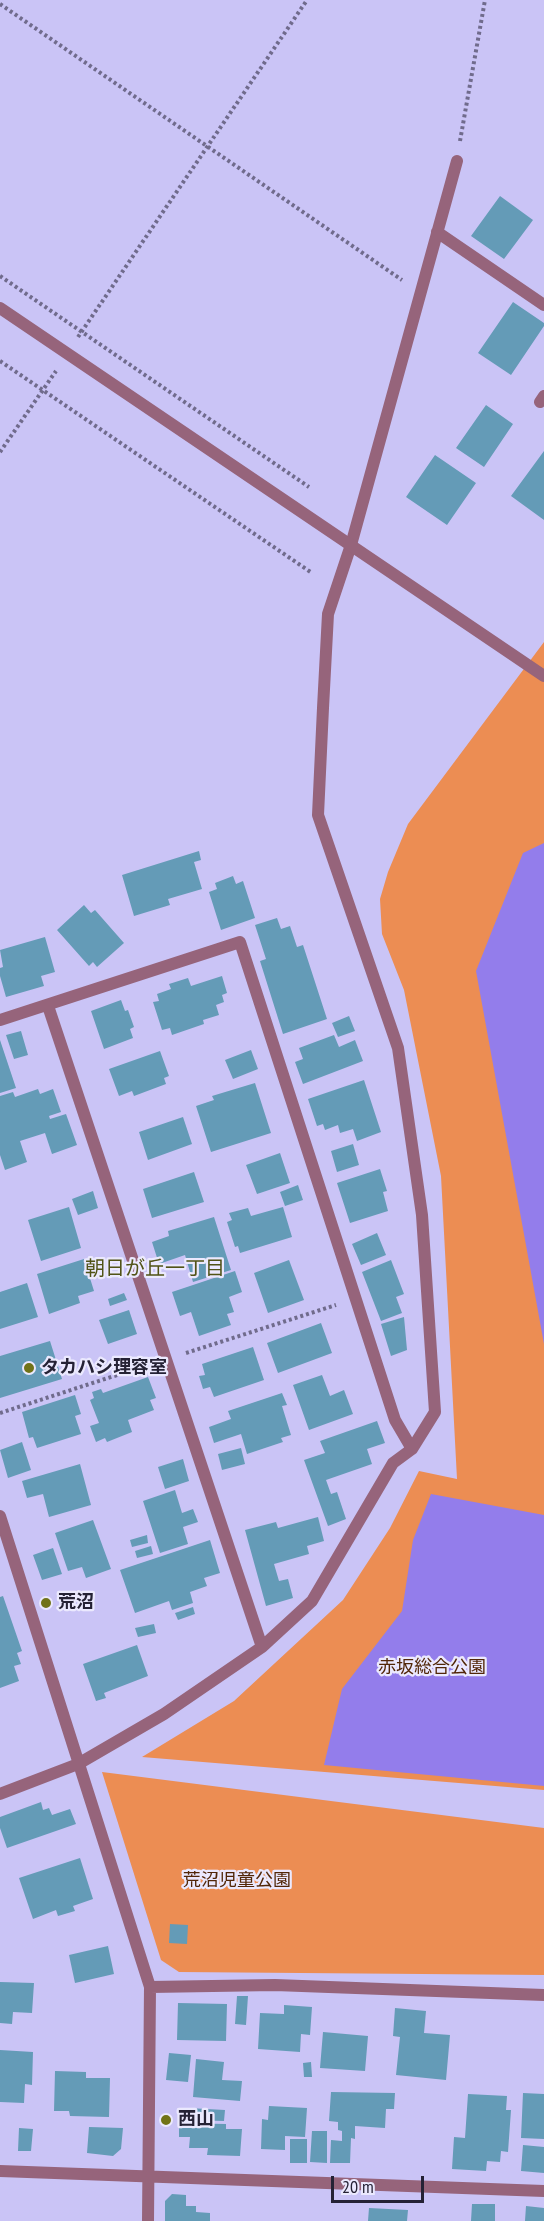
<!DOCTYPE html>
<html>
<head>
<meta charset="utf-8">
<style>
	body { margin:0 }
	#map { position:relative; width:544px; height:2221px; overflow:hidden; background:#cac4f6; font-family:"PT Sans Narrow",sans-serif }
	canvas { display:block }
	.scale { position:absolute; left:331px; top:2176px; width:93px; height:27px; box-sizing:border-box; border:3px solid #252235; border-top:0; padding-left:8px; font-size:18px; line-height:21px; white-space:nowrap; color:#252235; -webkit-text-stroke:4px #ebe9fe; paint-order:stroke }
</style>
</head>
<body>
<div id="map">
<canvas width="544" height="2221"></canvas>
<div class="scale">20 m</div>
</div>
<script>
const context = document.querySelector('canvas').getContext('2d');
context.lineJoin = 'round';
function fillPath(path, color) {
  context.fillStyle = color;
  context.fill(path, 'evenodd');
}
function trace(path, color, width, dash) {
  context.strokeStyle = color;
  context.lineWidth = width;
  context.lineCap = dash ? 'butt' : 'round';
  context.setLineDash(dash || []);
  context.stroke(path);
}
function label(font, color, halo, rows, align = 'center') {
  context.font = font + ' "PT Sans Narrow","Noto Sans JP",sans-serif';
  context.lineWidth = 4.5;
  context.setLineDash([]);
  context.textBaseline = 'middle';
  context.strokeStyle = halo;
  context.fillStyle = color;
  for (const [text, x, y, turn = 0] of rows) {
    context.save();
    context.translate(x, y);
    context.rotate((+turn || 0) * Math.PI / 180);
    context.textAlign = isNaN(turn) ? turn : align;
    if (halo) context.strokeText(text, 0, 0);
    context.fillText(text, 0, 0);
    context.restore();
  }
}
const green = new Path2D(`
	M544,642V1790L142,1757L234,1701L343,1600L390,1528L419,1471L457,1479L441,1176L404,990L382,934L380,899L388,872L408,824Z
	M102,1772L544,1828V1975L179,1972L161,1960Z`);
const water = new Path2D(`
	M544,843V1344L476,971L523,853Z
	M431,1494L544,1515V1786L324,1765L342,1689L402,1611L413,1540Z`);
const building = new Path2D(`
	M500,196L533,220L504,259L471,236Z
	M513,302L544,323V326L511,375L478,353Z
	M486,405L513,424L484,467L456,448Z
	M544,451V520L511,496Z
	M435,455L476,483L447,525L406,497Z
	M199,851L201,860L194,862L202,889L168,899L170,905L134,916L122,875Z
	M233,876L236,884L243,881L255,918L221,930L209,892L217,889L215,883Z
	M84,905L91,913L95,910L124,943L97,967L93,962L89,966L57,930Z
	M277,918L281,929L290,926L297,947L303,945L327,1019L283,1034L260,961L266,959L255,925Z
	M45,937L55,972L41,976L44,986L6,997L0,976V968L3,967L0,950Z
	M222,976L227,993L222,995L224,1002L216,1005L219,1015L203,1020L204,1024L172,1035L170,1028L162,1030L153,1002L159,1001L157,994L171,989L169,984L188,978L191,986Z
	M121,1000L125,1011L128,1010L134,1027L130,1029L133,1038L104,1049L91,1011Z
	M349,1016L355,1031L338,1037L332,1023Z
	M21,1031L28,1055L14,1059L6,1035Z
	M334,1035L339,1047L355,1040L363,1061L303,1084L295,1062L303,1059L299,1048Z
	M0,1040L16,1088L0,1093Z
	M251,1050L258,1069L233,1079L225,1060Z
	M160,1051L169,1076L164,1078L166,1084L134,1096L132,1091L119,1096L109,1069Z
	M364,1080L381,1132L357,1141L353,1129L340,1133L338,1125L325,1130L323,1124L317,1126L308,1099Z
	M255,1083L271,1133L211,1152L196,1106L214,1100L212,1096Z
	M38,1089L40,1094L53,1089L61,1112L49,1116L50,1119L66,1114L77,1145L52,1154L45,1133L20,1141L27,1162L5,1170L0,1155V1096L13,1092L15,1097Z
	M183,1117L192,1144L148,1160L139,1132Z
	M353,1144L359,1165L337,1172L331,1151Z
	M280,1153L290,1183L257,1194L246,1165Z
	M380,1169L387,1191L383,1192L388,1211L350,1223L337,1183Z
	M194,1172L204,1202L152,1218L143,1189Z
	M298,1185L303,1200L285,1206L280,1192Z
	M93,1191L98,1208L78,1215L72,1199Z
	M69,1207L81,1248L41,1261L28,1220Z
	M283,1207L292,1237L240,1253L238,1246L235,1247L227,1222L232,1220L229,1213L248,1208L251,1216Z
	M214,1217L231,1270L193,1282L185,1255L159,1264L152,1242L169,1236L168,1231Z
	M377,1233L386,1255L361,1265L352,1244Z
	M84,1259L94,1291L78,1296L80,1303L49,1314L37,1274Z
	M289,1260L304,1300L268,1313L254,1273Z
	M391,1260L404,1294L396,1297L402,1313L381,1321L362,1272Z
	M235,1271L242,1292L229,1297L234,1312L227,1314L231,1325L199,1336L191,1312L180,1316L172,1292Z
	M27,1283L38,1317L0,1329V1292Z
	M124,1293L127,1300L110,1306L108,1299Z
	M129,1310L137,1334L108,1344L99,1320Z
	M404,1317L407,1350L391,1356L381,1324Z
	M321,1323L332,1353L278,1373L267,1343Z
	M50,1341L62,1379L0,1398V1356Z
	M253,1347L264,1380L214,1397L210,1387L203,1389L199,1376L205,1375L202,1364Z
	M322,1375L330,1396L344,1390L353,1414L309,1430L293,1385Z
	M148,1377L156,1398L150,1400L154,1410L128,1420L132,1432L107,1442L105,1438L96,1442L90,1426L99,1423L90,1400L94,1398L92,1392L101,1389L103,1393Z
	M282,1393L287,1405L282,1406L291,1435L281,1438L283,1442L247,1454L241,1434L214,1443L209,1427L231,1419L228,1411Z
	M75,1395L81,1414L75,1416L81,1434L37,1448L33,1437L29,1438L22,1412Z
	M377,1421L385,1443L367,1449L372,1464L326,1480L331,1494L337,1492L346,1519L328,1526L304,1460L325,1453L320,1441Z
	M22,1442L31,1470L8,1478L0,1450Z
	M241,1448L245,1464L222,1470L218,1454Z
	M183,1459L189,1481L165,1489L158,1467Z
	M80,1464L91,1505L49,1517L43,1494L27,1498L22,1481Z
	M175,1490L182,1513L193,1509L198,1522L183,1527L188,1544L160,1553L143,1501Z
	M318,1517L324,1541L307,1546L309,1554L274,1564L279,1581L288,1579L293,1598L266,1606L245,1530L276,1522L278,1528Z
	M93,1520L111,1569L86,1578L82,1567L68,1571L55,1533Z
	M147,1535L148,1543L132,1547L130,1540Z
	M210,1540L220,1573L204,1578L207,1586L190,1592L193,1603L172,1610L169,1601L135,1613L120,1570Z
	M151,1546L153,1554L137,1558L135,1551Z
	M53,1548L62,1574L42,1580L33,1555Z
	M3,1596L22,1651L17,1653L21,1664L14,1666L19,1681L0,1688V1597Z
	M193,1607L195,1614L178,1620L175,1613Z
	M154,1624L156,1633L138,1637L135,1628Z
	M137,1645L148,1676L104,1693L106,1698L96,1701L83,1664Z
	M41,1802L43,1810L49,1808L52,1815L70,1809L76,1824L7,1848L0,1828V1817Z
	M80,1858L93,1899L73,1906L75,1911L58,1916L56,1910L33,1919L19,1878Z
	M170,1924L188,1925L187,1944L169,1943Z
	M108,1946L114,1974L75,1983L69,1955Z
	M0,1982L34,1983L32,2013L13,2012L12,2024L0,2023Z
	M237,1996H248L246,2025L235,2024Z
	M178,2003L227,2004L226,2041L177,2040Z
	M284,2005L312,2007L310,2035L301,2034L300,2052L258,2049L260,2013L284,2014Z
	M395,2008L426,2011L424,2033L450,2035L446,2080L396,2075L400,2037L393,2036Z
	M323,2032L368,2036L365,2071L320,2068Z
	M0,2050L33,2052L32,2085L25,2084L24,2103L0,2102Z
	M169,2053L191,2055L188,2082L166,2080Z
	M196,2059L224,2062L222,2080L242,2081L240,2101L193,2097Z
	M311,2062L312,2077H304L303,2063Z
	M55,2071L86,2072V2078H110L109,2117L70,2116L69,2111H54Z
	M331,2092L395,2093L394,2109H386L385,2128L355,2126V2139L351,2138L350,2163H330L331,2140L342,2141V2131L338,2130V2122L329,2121Z
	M523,2093L544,2094V2139L521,2138Z
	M468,2094L507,2096L506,2110H511L508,2152L501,2151L500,2162L487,2161L486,2171L452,2169L454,2137L465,2138Z
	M269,2106L307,2108L305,2137L285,2136V2150L261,2149L262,2119L268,2120Z
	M188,2108L225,2110L224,2121L187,2120Z
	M179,2123L226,2124V2129H242L240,2156L207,2155L208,2148H189L190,2137H179Z
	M89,2127L123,2128L121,2149L113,2156L87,2153Z
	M19,2128L33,2129L31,2151H18Z
	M312,2131H327V2163L310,2162Z
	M290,2139H307V2163H290Z
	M523,2145L544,2147V2173L521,2171Z
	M172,2194L186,2195V2206H196V2212L210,2213V2221H165V2201Z
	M472,2204H495V2221H471Z
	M526,2206L544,2208V2221H525Z
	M369,2208L408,2210L407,2221H368Z`);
const path = new Path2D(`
	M0,4L402,280
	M460,141L485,0
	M0,276L309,487
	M78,337L307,0
	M0,361L312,573
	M0,452L56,371
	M186,1353L336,1305
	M0,1413L145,1366`);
const minor = new Path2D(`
	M437,232L544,305
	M540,402L544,396
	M48,1006L262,1647
	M0,1020L240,942L395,1420L412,1449
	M0,1516L150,1987L148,2221
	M0,1794L78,1764L164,1714L262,1647L312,1601L393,1463L412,1449L435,1412L422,1215L398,1048L318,815L323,708L328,614L351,545L457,161
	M150,1987L275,1985L544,1995
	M0,2171L544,2191`);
const tertiary = new Path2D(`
	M0,308L544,676`);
const markers = [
	[29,1368,6,"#717318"],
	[46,1603,6,"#717318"],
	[166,2120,6,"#717318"]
];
const poiNames = [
	["タカハシ理容室",41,1368],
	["荒沼",58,1603],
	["西山",178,2120]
];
const parkNames = [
	["赤坂総合公園",432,1668],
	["荒沼児童公園",237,1881]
];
const neighbourhoodNames = [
	["朝日が丘一丁目",155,1269]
];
fillPath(green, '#ec8d53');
fillPath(water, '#937deb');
fillPath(building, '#649bb7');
trace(path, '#706b8c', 4, [3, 3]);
trace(minor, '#96647b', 12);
trace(tertiary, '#96647b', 12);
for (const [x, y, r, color] of markers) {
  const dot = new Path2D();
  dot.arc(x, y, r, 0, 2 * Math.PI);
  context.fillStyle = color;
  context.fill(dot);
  trace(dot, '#ebe9fe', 2);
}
label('bold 18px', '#252235', '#ebe9fe', poiNames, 'left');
label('18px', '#512607', '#ebe9fe', parkNames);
label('20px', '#515317', '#ebe9fe', neighbourhoodNames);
</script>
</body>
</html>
